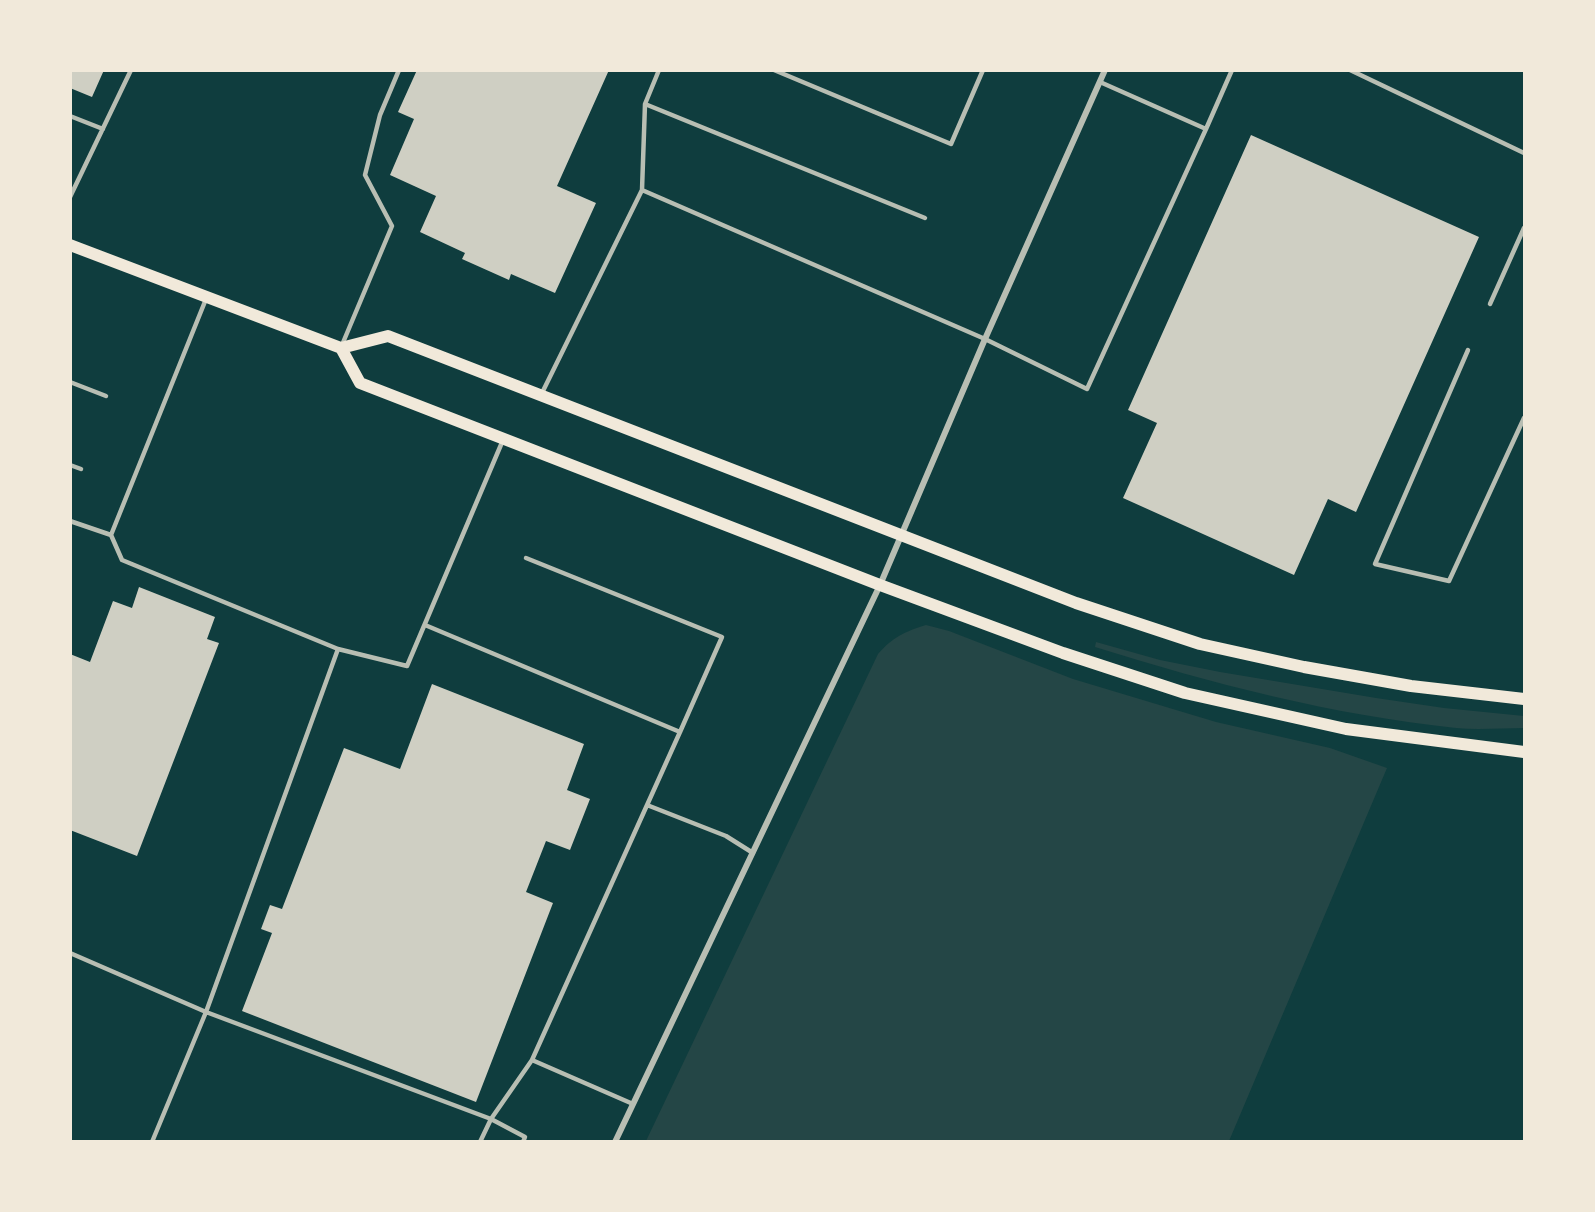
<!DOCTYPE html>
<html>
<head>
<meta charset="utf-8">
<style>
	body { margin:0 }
	#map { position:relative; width:1595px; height:1212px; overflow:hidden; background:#0f3d3e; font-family:Rubik,sans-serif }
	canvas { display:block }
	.frame { position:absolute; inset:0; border:72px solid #f1e9da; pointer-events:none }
</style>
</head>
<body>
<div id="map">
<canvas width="1595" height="1212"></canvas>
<div class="frame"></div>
</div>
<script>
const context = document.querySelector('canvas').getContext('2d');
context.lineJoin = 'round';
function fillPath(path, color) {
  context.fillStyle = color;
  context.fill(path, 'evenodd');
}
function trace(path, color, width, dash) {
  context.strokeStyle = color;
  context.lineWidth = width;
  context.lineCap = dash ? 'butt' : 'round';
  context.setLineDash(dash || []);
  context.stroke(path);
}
const green = new Path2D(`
	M926,625L949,631L1073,679L1216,722L1330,748L1387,768L1229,1141H646L878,654C893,637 904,632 926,625Z
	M1096,642L1160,660L1220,672L1376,698L1444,708L1524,716V728C1502,728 1478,730 1456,728C1333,715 1213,684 1095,647Z`);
const building = new Path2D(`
	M70,70H104L92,97L70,88Z
	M417,70H609L557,186L596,203L555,293L511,274L509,280L462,259L465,253L420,232L436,196L390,175L414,119L398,112Z
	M1251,135L1479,237L1356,512L1328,499L1294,575L1123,498L1157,423L1128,410Z
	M139,587L215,617L207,639L219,643L137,856L70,830V654L90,662L113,601L132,608Z
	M432,684L584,744L567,790L590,799L570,850L546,841L526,892L553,903L476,1102L242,1011L272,933L261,929L270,905L282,909L344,748L400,769Z`);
const service = new Path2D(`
	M774,70L951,144L983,70
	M1350,70L1524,153
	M645,104L925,218
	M70,116L103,129
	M1206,129L1232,70
	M642,190L645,104L659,70
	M70,197L131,70
	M1490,304L1524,228
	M342,345L392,226L365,175L380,115L399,70
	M1468,350L1375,564L1449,581L1524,418
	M70,382L106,396
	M541,395L642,190L985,339L1087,389L1206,129L1100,82
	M70,465L81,469
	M70,521L111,535L206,299
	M111,535L122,560L338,649
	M425,625L680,732L722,637L526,558
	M647,805L726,836L753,853
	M70,953L206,1012L491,1119L525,1137L523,1142
	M633,1104L532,1060L680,732
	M152,1142L206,1012L338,649L407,666L503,440
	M480,1142L491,1119L532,1060`);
const minor = new Path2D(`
	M615,1142L880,585L985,339L1105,70`);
const secondary = new Path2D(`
	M70,245L341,348L388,336L1076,603L1200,644L1304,667L1411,686L1524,699
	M341,348L360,383L880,585L1063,653L1185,693L1346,729L1524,752`);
fillPath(green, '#244646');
fillPath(building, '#cfcfc3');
trace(service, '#b8beb3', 4.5);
trace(minor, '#b8beb3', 6);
trace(secondary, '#f1e9da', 12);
</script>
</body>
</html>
